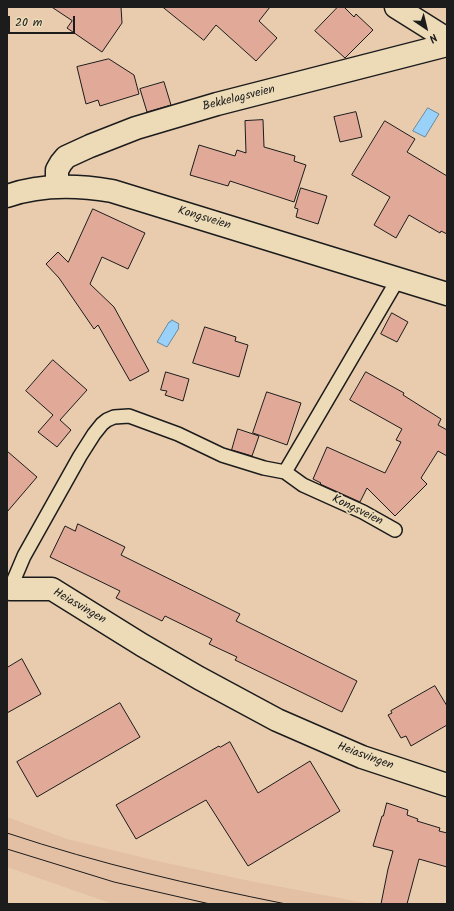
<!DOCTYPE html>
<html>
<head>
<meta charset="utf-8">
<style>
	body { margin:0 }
	#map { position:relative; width:454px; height:911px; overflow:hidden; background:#e9ccae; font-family:Kalam,sans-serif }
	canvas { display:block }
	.frame { position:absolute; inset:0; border:8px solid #1c1c1c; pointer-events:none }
	.north { position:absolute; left:406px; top:8px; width:40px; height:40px; -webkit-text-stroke:3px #eddbb8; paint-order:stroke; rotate:145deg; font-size:11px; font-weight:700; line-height:16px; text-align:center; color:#1c1c1c }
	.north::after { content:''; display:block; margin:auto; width:14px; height:18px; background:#1c1c1c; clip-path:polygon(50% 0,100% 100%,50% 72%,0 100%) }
	.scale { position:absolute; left:8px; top:16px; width:67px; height:18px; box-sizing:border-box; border:2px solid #1c1c1c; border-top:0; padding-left:5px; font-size:12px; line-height:14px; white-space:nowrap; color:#1c1c1c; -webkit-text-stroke:3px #eddbb8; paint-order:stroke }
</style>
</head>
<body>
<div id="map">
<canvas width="454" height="911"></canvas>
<div class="frame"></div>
<div class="north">N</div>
<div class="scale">20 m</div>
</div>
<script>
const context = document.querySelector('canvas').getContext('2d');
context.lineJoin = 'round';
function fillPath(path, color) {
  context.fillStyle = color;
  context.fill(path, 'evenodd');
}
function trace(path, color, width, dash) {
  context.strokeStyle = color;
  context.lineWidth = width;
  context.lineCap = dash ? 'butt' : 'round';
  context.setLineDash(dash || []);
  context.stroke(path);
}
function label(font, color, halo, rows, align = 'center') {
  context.font = font + ' Kalam,sans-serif';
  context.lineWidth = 3.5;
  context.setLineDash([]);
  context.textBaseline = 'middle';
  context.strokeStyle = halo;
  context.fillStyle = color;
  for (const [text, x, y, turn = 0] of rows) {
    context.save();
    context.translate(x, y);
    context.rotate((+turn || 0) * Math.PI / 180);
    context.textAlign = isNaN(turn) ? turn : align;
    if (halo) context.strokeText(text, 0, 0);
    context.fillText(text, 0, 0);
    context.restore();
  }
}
const built = new Path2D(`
	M7,817L67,839L157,861L250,881L371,904H113L7,867Z`);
const water = new Path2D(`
	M428,108L439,114L425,137L413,131Z
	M172,320L179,324L178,327L179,328L167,347L157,342L169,322H170Z`);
const building = new Path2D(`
	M52,7H121L122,23L102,52L67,28L72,21Z
	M163,7H270L259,21L277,38L256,61L216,25L204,40Z
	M338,7H344L354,17L356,14L373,30L345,58L315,31Z
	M109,59L134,75L139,94L100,106L98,100L86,104L77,67Z
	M164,82L171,105L147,112L140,89Z
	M356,112L362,137L340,142L334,117Z
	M263,120L264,147L295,156L294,161L306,165L294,202L230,181L228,186L190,175L199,145L235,156L237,150L246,153L245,121Z
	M385,121L415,139L407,152L447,176V234L441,231L440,233L409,215L396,238L374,225L390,197L352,175Z
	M301,188L327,196L318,224L296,217L298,209L295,208Z
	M93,209L145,233L128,269L102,257L90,284L114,307L149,371L130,381L98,325L94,329L59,278L46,264L58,252L68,262Z
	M392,313L408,322L397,342L381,334Z
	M205,327L236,337L235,341L248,345L239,377L193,363Z
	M53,360L87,390L60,420L71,430L57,447L38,432L53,415L26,391Z
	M166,372L189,379L183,401L165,395L167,391L161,390Z
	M366,372L404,393L403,395L441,419L438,425L447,430V456L438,451L421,478L427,484L395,516L367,488L360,502L320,484L321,483L313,479L327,447L385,473L401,442L396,440L402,429L350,400Z
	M267,392L301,403L287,445L253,433Z
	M238,429L259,436L252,456L232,450Z
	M7,451L37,477L7,512Z
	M78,524L125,547L121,555L240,614L236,621L357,681L342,712L235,660L237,657L209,644L212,639L165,616L162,621L116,598L120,591L50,557L65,526L75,531Z
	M22,659L41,694L7,713V668Z
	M435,686L447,706V725L411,746L406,736L401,738L388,715L392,713L391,711Z
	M120,703L140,737L37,797L17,762Z
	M230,742L258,793L310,761L340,811L248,866L206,800L136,839L116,805L219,746L220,747Z
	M387,803L408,810L407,815L418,819L417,821L440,828L439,831L447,833V867L419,859L407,904H381L388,869L393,851L373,846L382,816H383Z`);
const service = new Path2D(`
	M285,472L398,279
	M10,589L24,556L80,456L94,434L102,424L107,420L114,417L129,416L178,434L222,455L264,468L285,472L303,485L363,512L395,530`);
const minor = new Path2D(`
	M57,186V170L61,163L66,157L90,146L136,128L217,104L447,45
	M10,589H52L142,645L199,678L277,720L362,757L447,785`);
const tertiary = new Path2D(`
	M396,7L447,39`);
const secondary = new Path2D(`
	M7,196C41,184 77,185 112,191L447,294`);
const tram = new Path2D(`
	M7,833C100,864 191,885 286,904
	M7,849L114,882L210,904`);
const streetNames = [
	["Bekkelagsveien",239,99,-14],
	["Kongsveien",204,219,17],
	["Kongsveien",357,511,26],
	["Heiasvingen",79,607,30],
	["Heiasvingen",365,757,20]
];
fillPath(built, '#e3bfa4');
fillPath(water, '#99d1f8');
trace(water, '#6789a0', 1);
fillPath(building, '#e1aa98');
trace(building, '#1c1c1c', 1);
trace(service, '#1c1c1c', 16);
trace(minor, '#1c1c1c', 25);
trace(tertiary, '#1c1c1c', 25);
trace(secondary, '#1c1c1c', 25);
trace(service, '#eddbb8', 13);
trace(minor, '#eddbb8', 22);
trace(tertiary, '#eddbb8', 22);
trace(secondary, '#eddbb8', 22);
trace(tram, '#1c1c1c', 1);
label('12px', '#1c1c1c', '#eddbb8', streetNames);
</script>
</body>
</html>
